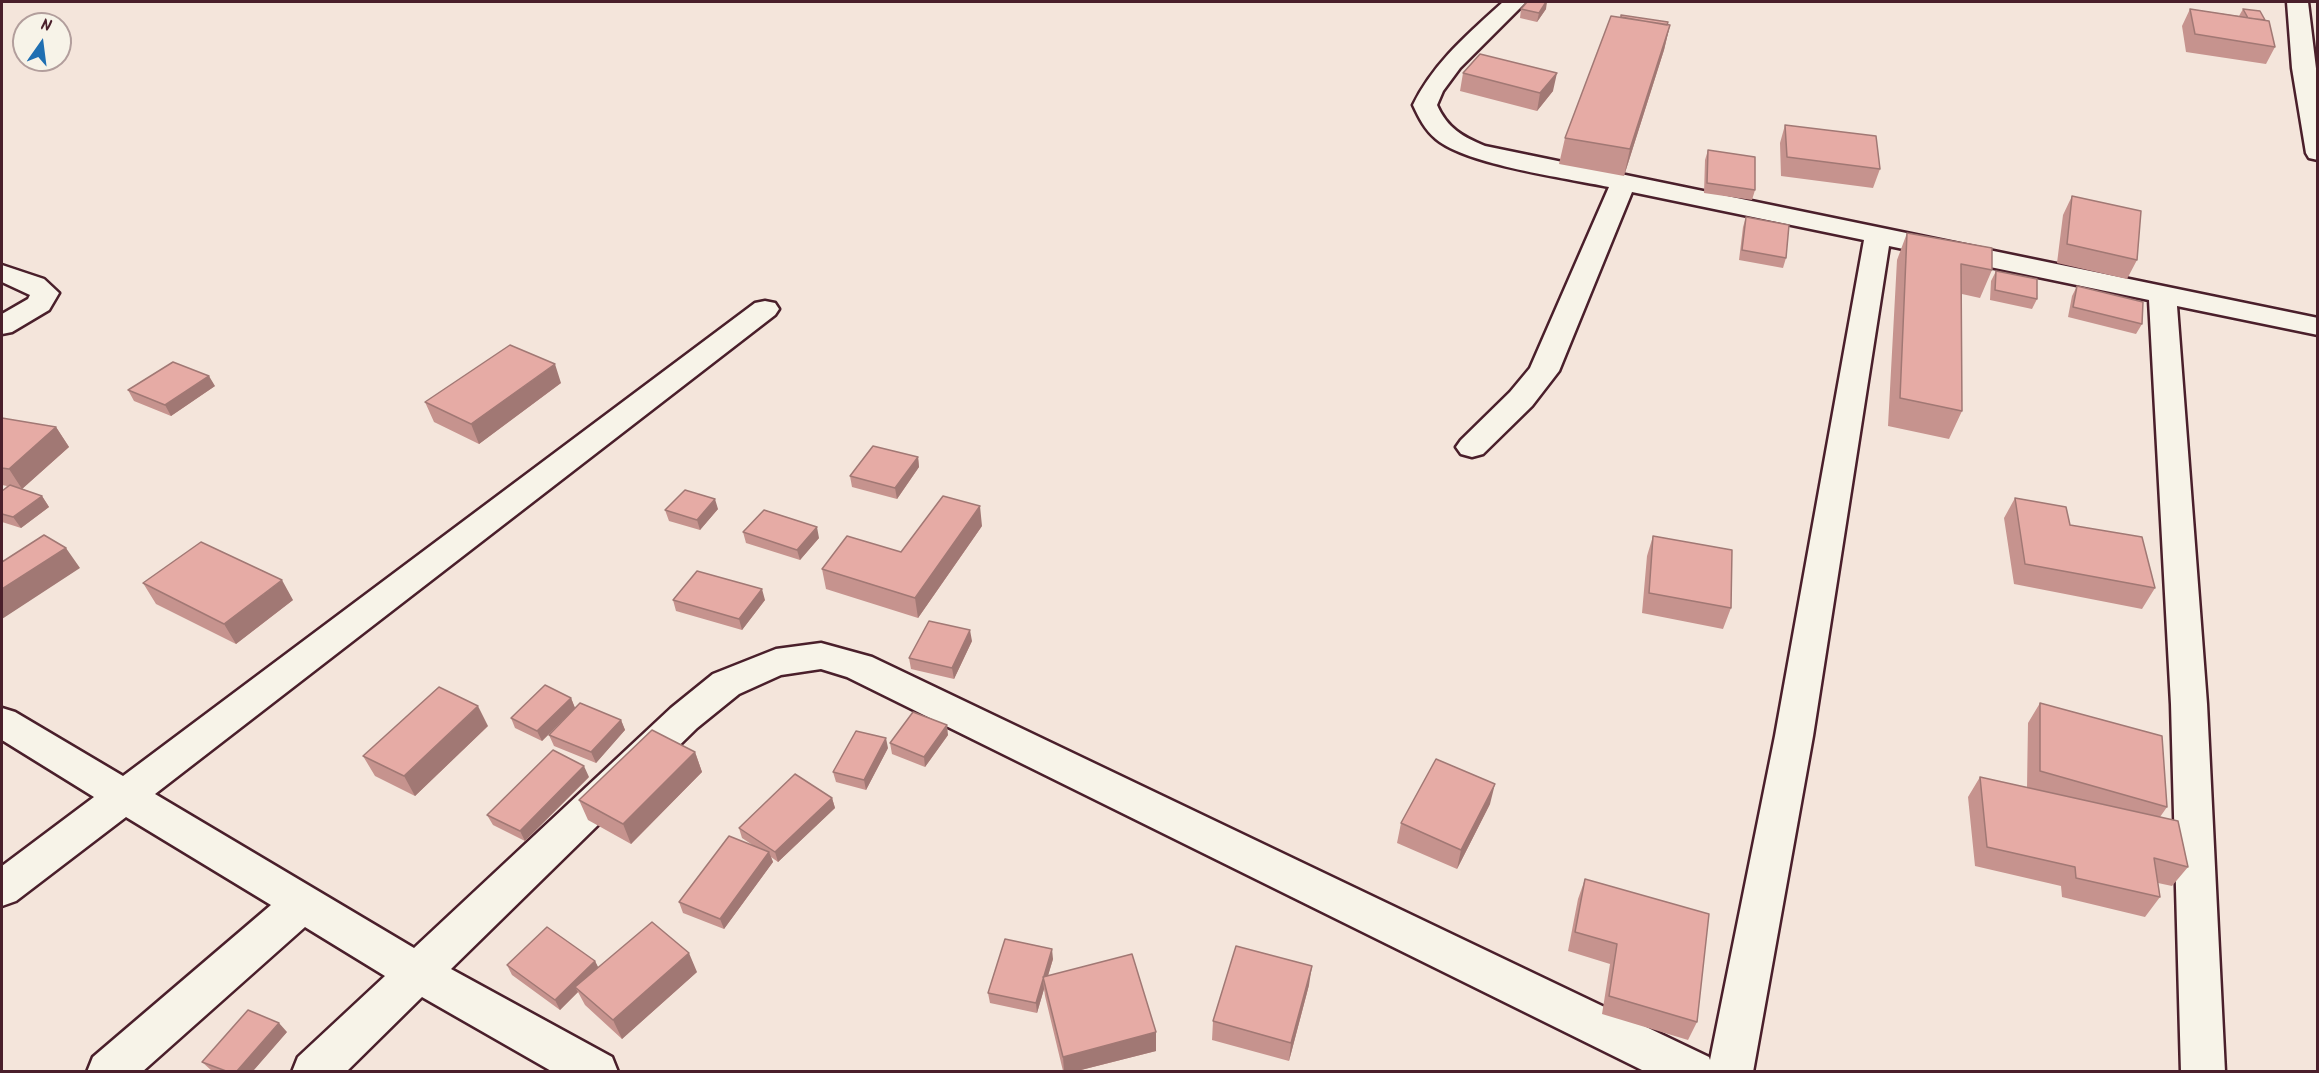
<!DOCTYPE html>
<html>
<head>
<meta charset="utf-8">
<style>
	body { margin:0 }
	#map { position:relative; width:2319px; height:1073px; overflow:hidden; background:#f4e5db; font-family:Kalam,sans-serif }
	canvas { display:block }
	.frame { position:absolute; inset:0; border:3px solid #4a1f2b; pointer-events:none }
	.north { position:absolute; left:12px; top:12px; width:60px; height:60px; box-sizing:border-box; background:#f7f3e8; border:2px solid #b29e9c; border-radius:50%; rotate:14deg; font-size:16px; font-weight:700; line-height:24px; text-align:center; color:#4a1f2b }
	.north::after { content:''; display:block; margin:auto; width:21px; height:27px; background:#1f6fb2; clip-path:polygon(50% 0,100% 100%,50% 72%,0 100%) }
</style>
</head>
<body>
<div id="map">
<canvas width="2319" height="1073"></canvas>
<div class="frame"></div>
<div class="north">N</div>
</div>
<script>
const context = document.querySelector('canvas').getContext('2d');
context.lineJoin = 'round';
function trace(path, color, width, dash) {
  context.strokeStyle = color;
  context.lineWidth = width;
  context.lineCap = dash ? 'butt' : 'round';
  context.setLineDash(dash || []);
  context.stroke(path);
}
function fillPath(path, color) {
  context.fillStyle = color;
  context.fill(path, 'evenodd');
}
const minor = new Path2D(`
	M1503,2H1526L1460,68L1443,91L1437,105C1447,128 1463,137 1485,146L2318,318V335L2177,306L2207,704L2225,1072H2181L2171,704L2149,300L1889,246L1813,736L1753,1072H1646L847,677L821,669L781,675L739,694L697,728L451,969L612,1057L618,1072H553L422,997L346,1072H292L298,1057L385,976L305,927L142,1072H87L93,1057L271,905L126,817L16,901L2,906V866L94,797L2,740V708L15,712L123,776L755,303L765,301L775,303L779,309L775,315L155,794L414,948L671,708L713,674L776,649L821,643L872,657L1709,1057L1710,1060L1775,736L1864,240L1632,192L1559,371L1532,406L1483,454L1472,457L1461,454L1456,447L1461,440L1510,392L1530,368L1609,187C1566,178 1467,165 1436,139C1425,130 1419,118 1413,105C1434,62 1469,33 1503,2Z
	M2287,2H2308L2318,85V160L2309,158L2306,153L2292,68Z
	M2,265L44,279L59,293L49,310L12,332L2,334V314L28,299L30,295L2,282Z`);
const wall = new Path2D(`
	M1521,9H1546L1537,22L1520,18Z
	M2190,9L2239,16L2243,9L2275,47L2266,64L2186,52L2182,26Z
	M1667,25H1670L1664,50L1624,176L1559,164L1565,138Z
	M1463,73L1553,91L1537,111L1460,91Z
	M1785,125L1880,169L1873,188L1781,176L1780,143Z
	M1708,150L1755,190L1752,200L1704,193L1705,160Z
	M2072,196L2137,260L2127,279L2057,263L2063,215Z
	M1746,217L1786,258L1783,268L1739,260L1743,227Z
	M1907,233L1992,270L1980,298L1962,294V411L1949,439L1888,426L1897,260Z
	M1996,271L2037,299L2032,309L1990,300L1991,281Z
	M2077,286L2142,324L2136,334L2068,317L2072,296Z
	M561,383L479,444L434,422L425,402Z
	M215,386L171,416L134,401L128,390Z
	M2,418L56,427L69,447L22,489L42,496L49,507L21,528L2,522V491L7,486L2,485Z
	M918,457L919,467L897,499L852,487L850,476Z
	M2015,498L2070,525L2155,588L2142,609L2014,584L2004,518Z
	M718,509L700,530L669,521L665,510Z
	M982,526L918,618L826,589L822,569L901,552Z
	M743,532L819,538L800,560L746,543Z
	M1653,536L1731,608L1723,629L1642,613L1647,556Z
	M143,583L293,600L236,644L156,604Z
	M673,600H765L742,630L676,611Z
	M972,641L954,679L911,669L909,658Z
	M571,698L575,708L621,720L625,730L596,763L554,746L549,735L568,715L542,741L515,728L511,718Z
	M2040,703L2167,807L2160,817L2188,867L2172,886L2158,883L2160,897L2145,917L2062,897L2061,886L1975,866L1968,797L1980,777L2027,788L2028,723Z
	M488,726L415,796L375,776L363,756Z
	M948,735L925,767L892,754L890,743Z
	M888,748L866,790L836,782L833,772Z
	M695,752L702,772L631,844L588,820L579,800Z
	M589,777L525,841L493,825L487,815Z
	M832,798L835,808L778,862L771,857L773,862L724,929L683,913L679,902L754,846L742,838L739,828Z
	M1490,804L1457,869L1397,843L1401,823Z
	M1585,879L1697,1022L1688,1040L1602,1014L1610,964L1568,951L1578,899Z
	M1053,959L1048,976L1156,1051L1077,1071H1063L1045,996L1044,989L1037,1013L990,1003L988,993Z
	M595,961L598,967L697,972L622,1039L585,1005L578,992L560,1010L512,975L507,965Z
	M1309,985L1289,1061L1212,1040L1213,1021Z
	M287,1032L253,1071H212L202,1062Z`);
const shadedWall = new Path2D(`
	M1546,2H1547L1546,9L1537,22L1539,13Z
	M1670,25L1664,50L1624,176L1630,149Z
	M1557,73L1553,91L1537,111L1540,93Z
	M555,364L561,383L479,444L471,424Z
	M209,376L215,386L171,416L165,405Z
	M56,427L69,447L22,489L9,469Z
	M918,457L919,467L897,499L895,488Z
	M42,496L49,507L21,528L13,517Z
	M715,499L718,509L700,530L697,520Z
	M980,506L982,526L918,618L915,598Z
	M817,527L819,538L800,560L797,550Z
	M66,548L80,568L2,619V589Z
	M282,580L293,600L236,644L224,624Z
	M762,589L765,600L742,630L739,619Z
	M970,630L972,641L954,679L952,668Z
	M571,698L575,708L542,741L537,731Z
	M478,706L488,726L415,796L404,776Z
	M621,720L625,730L596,763L591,752Z
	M947,725L948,735L925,767L924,757Z
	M886,738L888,748L866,790L864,780Z
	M695,752L702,772L631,844L623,824Z
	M584,766L589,777L525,841L520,831Z
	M1495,784L1490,804L1457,869L1461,850Z
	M832,798L835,808L778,862L775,852Z
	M769,852L773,862L724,929L720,919Z
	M1052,949L1053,959L1045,985L1043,978Z
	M689,953L697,972L622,1039L613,1020Z
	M595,961L600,971L575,987L578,992L560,1010L555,1000Z
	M1312,966L1309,985L1289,1061L1291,1043Z
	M1043,979L1044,989L1037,1013L1036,1003Z
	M279,1023L287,1032L253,1071H237Z
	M1156,1032V1051L1077,1071H1064L1063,1057Z`);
const building = new Path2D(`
	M1527,2H1546L1539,13L1521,9Z
	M2190,9L2269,21L2275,47L2195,34Z
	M2243,9L2260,11L2265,20L2248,18Z
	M1621,15L1668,22L1667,25L1621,17Z
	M1611,16L1670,25L1630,149L1565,138Z
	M1480,54L1557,73L1540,93L1463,73Z
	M1785,125L1876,136L1880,169L1787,157Z
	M1708,150L1755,157V190L1707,183Z
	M2072,196L2141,211L2137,260L2067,244Z
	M1746,217L1789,225L1786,258L1742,250Z
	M1907,233L1992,248V270L1961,264L1962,411L1900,398Z
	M1996,271L2037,279V299L1995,290Z
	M2077,286L2143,302L2142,324L2073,307Z
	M510,345L555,364L471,424L425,402Z
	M173,362L209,376L165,405L128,390Z
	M2,418L56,427L9,469L2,468Z
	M873,446L918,457L895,488L850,476Z
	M10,485L42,496L13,517L2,514V491Z
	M685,490L715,499L697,520L665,510Z
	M943,496L980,506L915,598L822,569L847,536L901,552Z
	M2015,498L2066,507L2070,525L2142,537L2155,588L2025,564Z
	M764,510L817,527L797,550L743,532Z
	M44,535L66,548L2,589V562Z
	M1653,536L1732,550L1731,608L1649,593Z
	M201,542L282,580L224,624L143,583Z
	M697,571L762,589L739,619L673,600Z
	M929,621L970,630L952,668L909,658Z
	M545,685L571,698L537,731L511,718Z
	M439,687L478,706L404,776L363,756Z
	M580,703L621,720L591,752L549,735Z
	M2040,703L2162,736L2167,807L2040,771Z
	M913,712L947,725L924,757L890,743Z
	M652,730L695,752L623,824L579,800Z
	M856,731L886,738L864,780L833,772Z
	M553,750L584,766L520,831L487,815Z
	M1436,759L1495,784L1461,850L1401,823Z
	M795,774L832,798L775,852L739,828Z
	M1980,777L2178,821L2188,867L2154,858L2160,897L2076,878L2075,867L1987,847Z
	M729,836L769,852L720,919L679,902Z
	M1585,879L1709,914L1697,1022L1609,996L1617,944L1575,932Z
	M652,922L689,953L613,1020L575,987Z
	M547,927L595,961L555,1000L507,965Z
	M1005,939L1052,949L1036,1003L988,993Z
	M1236,946L1312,966L1291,1043L1213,1021Z
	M1132,954L1156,1032L1063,1057L1043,977Z
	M248,1010L279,1023L237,1071H226L202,1062Z`);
trace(minor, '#4a1f2b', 5);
fillPath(minor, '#f7f3e8');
fillPath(wall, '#c6938e');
fillPath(shadedWall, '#a17874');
fillPath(building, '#e6aba5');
trace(building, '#a17874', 1.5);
</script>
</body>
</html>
